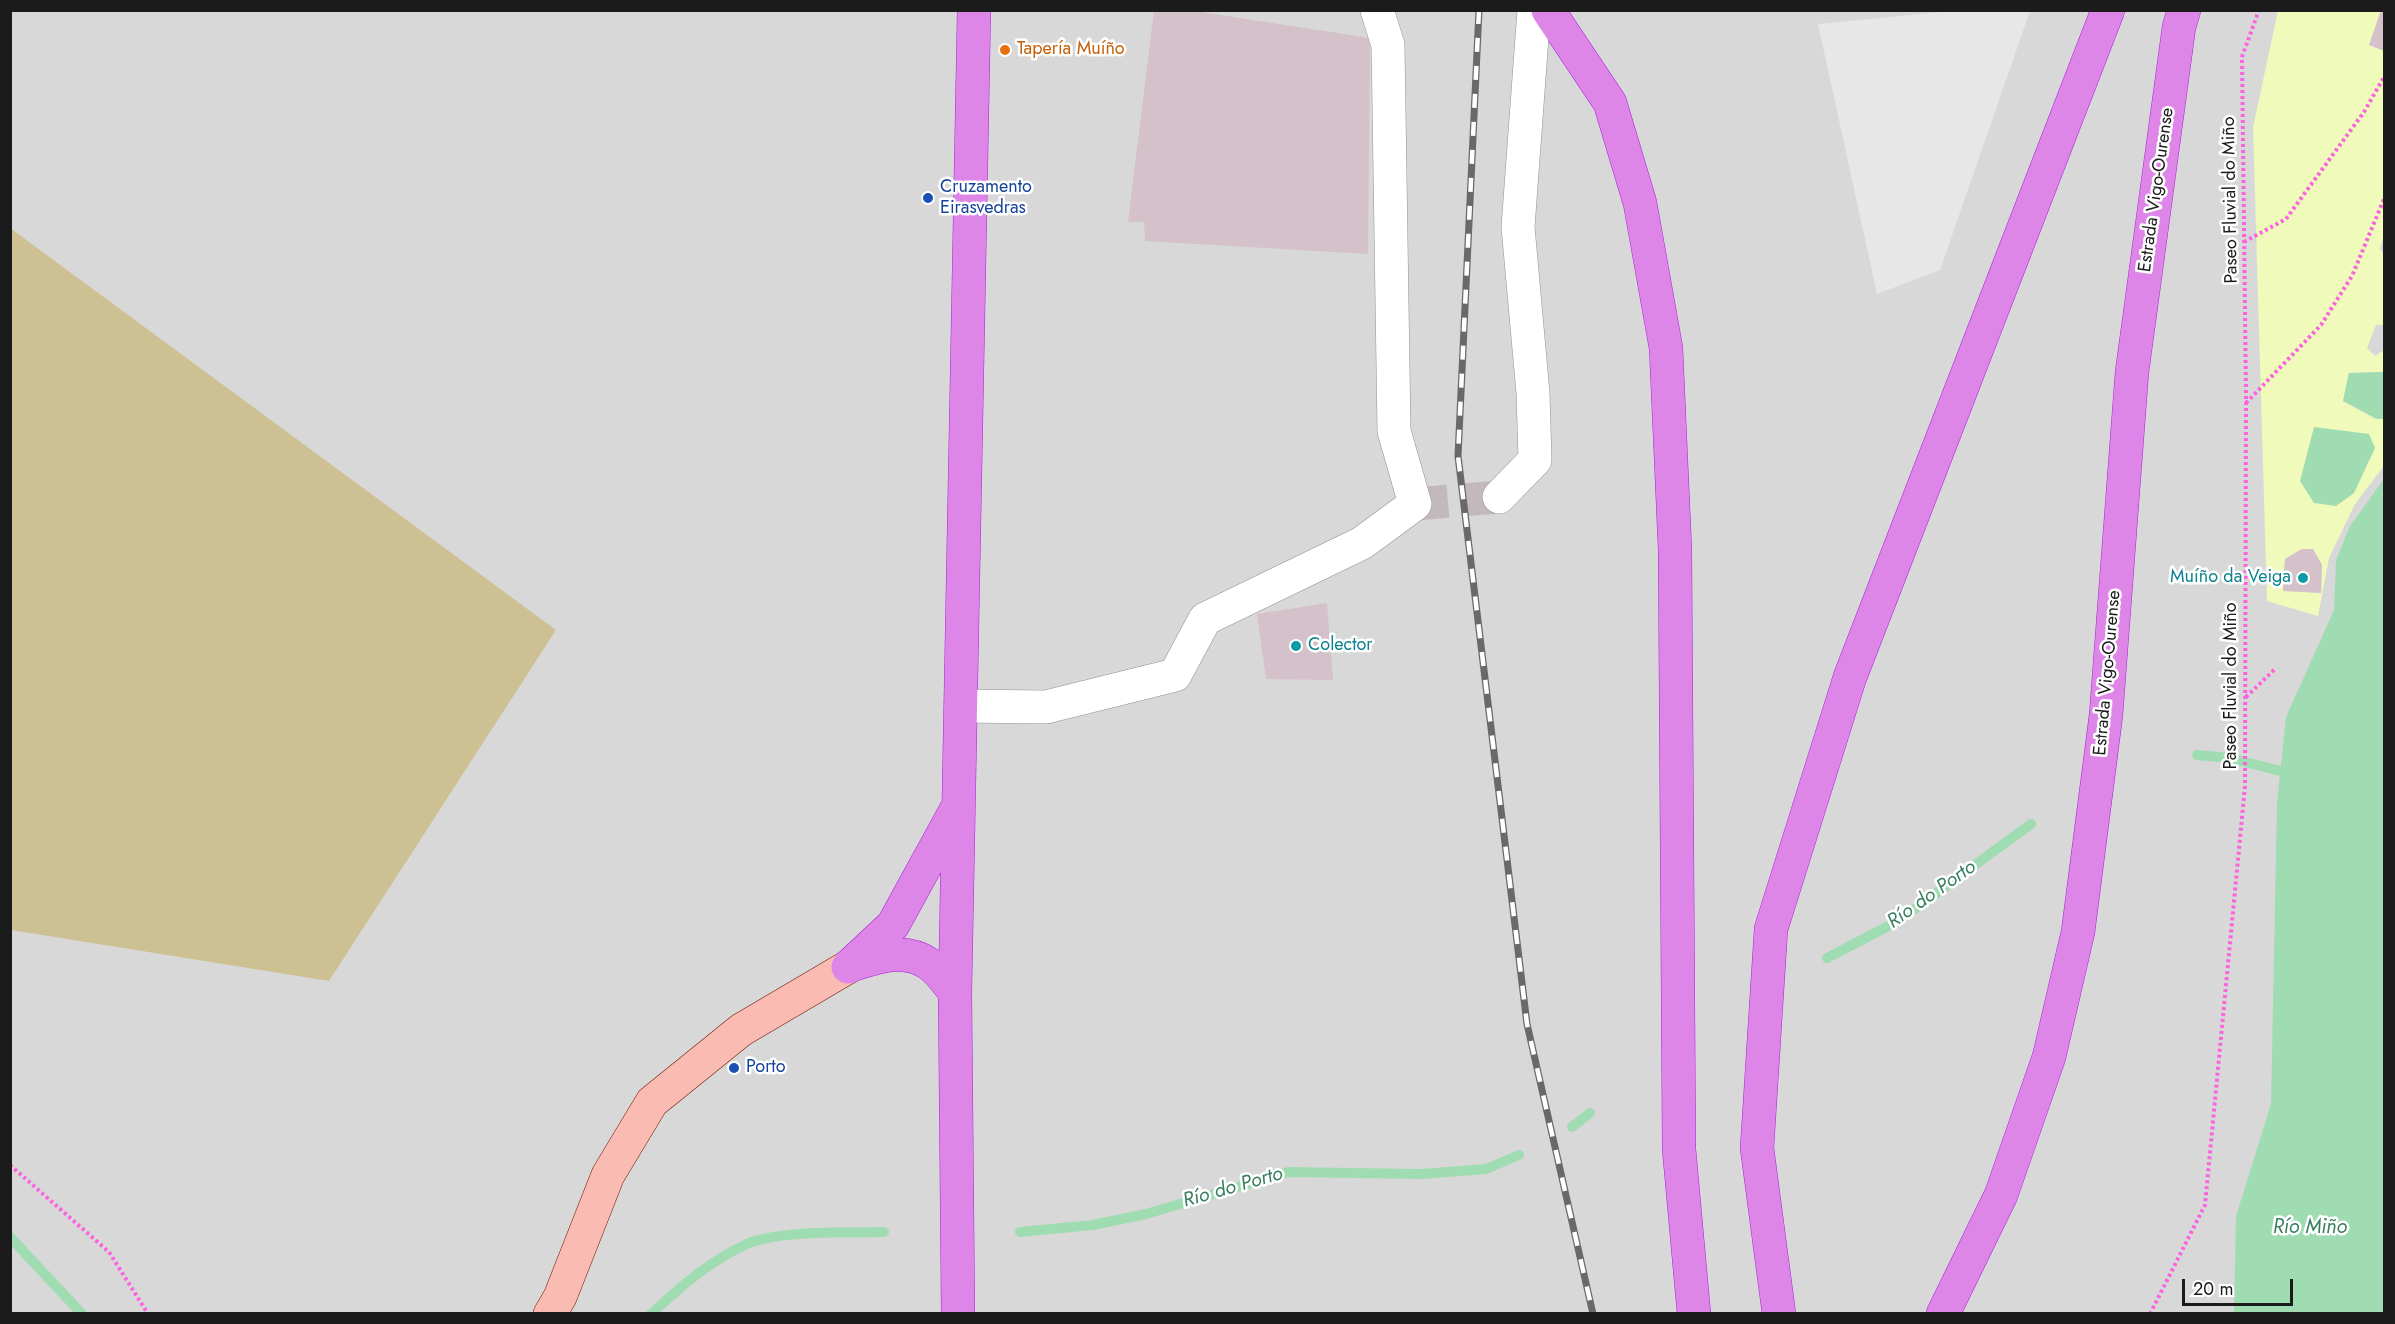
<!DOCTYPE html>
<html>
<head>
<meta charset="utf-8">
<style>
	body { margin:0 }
	#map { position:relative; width:2395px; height:1324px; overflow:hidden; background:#ede0e4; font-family:Jost,sans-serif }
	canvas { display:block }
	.frame { position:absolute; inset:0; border:12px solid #1b1b1b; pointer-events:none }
	.scale { position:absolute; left:2182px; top:1279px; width:111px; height:27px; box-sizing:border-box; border:3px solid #1b1b1b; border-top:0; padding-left:8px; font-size:18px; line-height:21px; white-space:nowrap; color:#1b1b1b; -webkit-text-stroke:4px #fff; paint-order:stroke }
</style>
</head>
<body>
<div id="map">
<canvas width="2395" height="1324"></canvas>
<div class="frame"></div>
<div class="scale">20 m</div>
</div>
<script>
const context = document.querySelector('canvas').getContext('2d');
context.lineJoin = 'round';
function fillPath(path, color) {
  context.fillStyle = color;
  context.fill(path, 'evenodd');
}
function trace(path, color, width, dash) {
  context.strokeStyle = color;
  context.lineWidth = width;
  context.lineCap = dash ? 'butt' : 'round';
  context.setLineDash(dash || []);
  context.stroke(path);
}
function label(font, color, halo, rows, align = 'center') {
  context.font = font + ' Jost,sans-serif';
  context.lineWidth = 5;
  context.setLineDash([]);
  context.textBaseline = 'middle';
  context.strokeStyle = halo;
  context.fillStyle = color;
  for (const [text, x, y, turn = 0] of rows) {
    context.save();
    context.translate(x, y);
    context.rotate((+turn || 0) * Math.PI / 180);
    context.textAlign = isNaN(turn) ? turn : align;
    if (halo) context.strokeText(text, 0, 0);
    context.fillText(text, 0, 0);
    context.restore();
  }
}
const residential = new Path2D(`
	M11,11H2384V1313H11Z`);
const forest = new Path2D(`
	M10,228L556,630L329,981L11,930Z`);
const park = new Path2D(`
	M2278,11H2384V236L2380,249L2384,254V325H2376L2367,348L2375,356L2384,350V372L2349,373L2343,401L2376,419H2384V466L2355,504L2329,558L2318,616L2267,601L2253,127ZM2302,549H2313L2322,565L2321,593L2283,590L2285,559Z`);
const parking = new Path2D(`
	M1962,10L2030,11L1940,270L1877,294L1818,24Z`);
const water = new Path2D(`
	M2384,372V419H2377L2343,401L2349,373Z
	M2314,427L2369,434L2375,448L2354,493L2336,506L2314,503L2300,481Z
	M2384,479V1313H2234L2236,1216L2271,1104L2277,803L2286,717L2334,610L2336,560L2350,526Z`);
const stream = new Path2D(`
	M2197,755L2230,758L2280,771
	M1827,958L1898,921L2031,824
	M1572,1127L1590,1113
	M1020,1232L1093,1225L1146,1214L1288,1172L1421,1174L1486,1169L1519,1155
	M10,1237L82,1314
	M651,1314C680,1287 711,1260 747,1244C779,1230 848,1233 884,1232`);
const building = new Path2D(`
	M1154,10H1188L1370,38L1368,254L1145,241L1144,222H1128Z
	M2381,10H2384V51L2369,45Z
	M2302,549H2313L2322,565L2321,593L2283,591L2285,559Z
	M1327,603L1333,680L1266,679L1257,614Z`);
const streetTunnel = new Path2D(`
	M1415,504L1499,497`);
const path = new Path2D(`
	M2244,242L2286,219L2364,112L2384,77
	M2246,403L2321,325L2352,276L2384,199
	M2246,697L2276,668
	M10,1165L109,1252L148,1314
	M2150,1314L2205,1205L2245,786L2246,395L2242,57L2259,10`);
const street = new Path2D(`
	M1499,497L1535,460L1533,393L1518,227L1534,10
	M962,706L1046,707L1175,675L1205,619L1362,543L1415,504L1394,431L1388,45L1377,10`);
const secondary = new Path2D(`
	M550,1314L560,1297L608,1175L652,1102L741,1030L848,967`);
const highway = new Path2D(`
	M1548,10L1610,103L1640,203L1666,348L1675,550L1679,1149L1694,1314
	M852,965C878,957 905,947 929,964C939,970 947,983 955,992
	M848,967L893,925L956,810
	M958,1314L955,992L974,10
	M1779,1314L1757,1148L1771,929L1850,677L2108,10
	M1943,1314L2001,1195L2049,1057L2078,932L2106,715L2132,372L2179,27L2184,10`);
const rail = new Path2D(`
	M1479,10L1458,456L1527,1024L1593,1314`);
const markers = [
	[1005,50,6,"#e8710a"],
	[928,198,6,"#1a4fb4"],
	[2303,578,6,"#0f9aa8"],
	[1296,646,6,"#0f9aa8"],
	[734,1068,6,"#1a4fb4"]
];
const foodNames = [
	["Tapería Muíño",1017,50]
];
const transitNames = [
	["Cruzamento",940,188],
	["Eirasvedras",940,209],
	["Porto",746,1068]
];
const streetNames = [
	["Estrada Vigo-Ourense",2157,190,-82],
	["Paseo Fluvial do Miño",2231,200,-91],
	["Estrada Vigo-Ourense",2108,673,-85],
	["Paseo Fluvial do Miño",2232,686,-90]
];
const cultureNames = [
	["Muíño da Veiga",2291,578],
	["Colector",1308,646,"left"]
];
const waterNames = [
	["Río do Porto",1932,895,-35],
	["Río do Porto",1233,1188,-16],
	["Río Miño",2310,1228]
];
fillPath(residential, '#d9d8d9');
fillPath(forest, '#cdc194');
fillPath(park, '#effabb');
fillPath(parking, '#e7e7e7');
fillPath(water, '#a0dcb2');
trace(stream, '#a0dcb2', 10);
fillPath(building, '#d4c1ca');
trace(streetTunnel, '#c3b9bc', 33, [33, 16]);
trace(street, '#929292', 34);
trace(secondary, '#711803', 34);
trace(highway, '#a821d8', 34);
trace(path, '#fb63df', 4, [3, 3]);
trace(street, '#fff', 33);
trace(secondary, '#fabbb2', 33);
trace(highway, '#dd86e7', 33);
trace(rail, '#696969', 7);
trace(rail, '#fff', 4.5, [14]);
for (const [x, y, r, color] of markers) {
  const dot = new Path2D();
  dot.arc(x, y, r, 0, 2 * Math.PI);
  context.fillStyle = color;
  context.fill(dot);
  trace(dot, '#fff', 2);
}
label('18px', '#c56008', '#fff', foodNames, 'left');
label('18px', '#164399', '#fff', transitNames, 'left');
label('18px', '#1b1b1b', '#fff', streetNames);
label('18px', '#0d838f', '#fff', cultureNames, 'right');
label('italic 20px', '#377d60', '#fff', waterNames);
</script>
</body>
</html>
